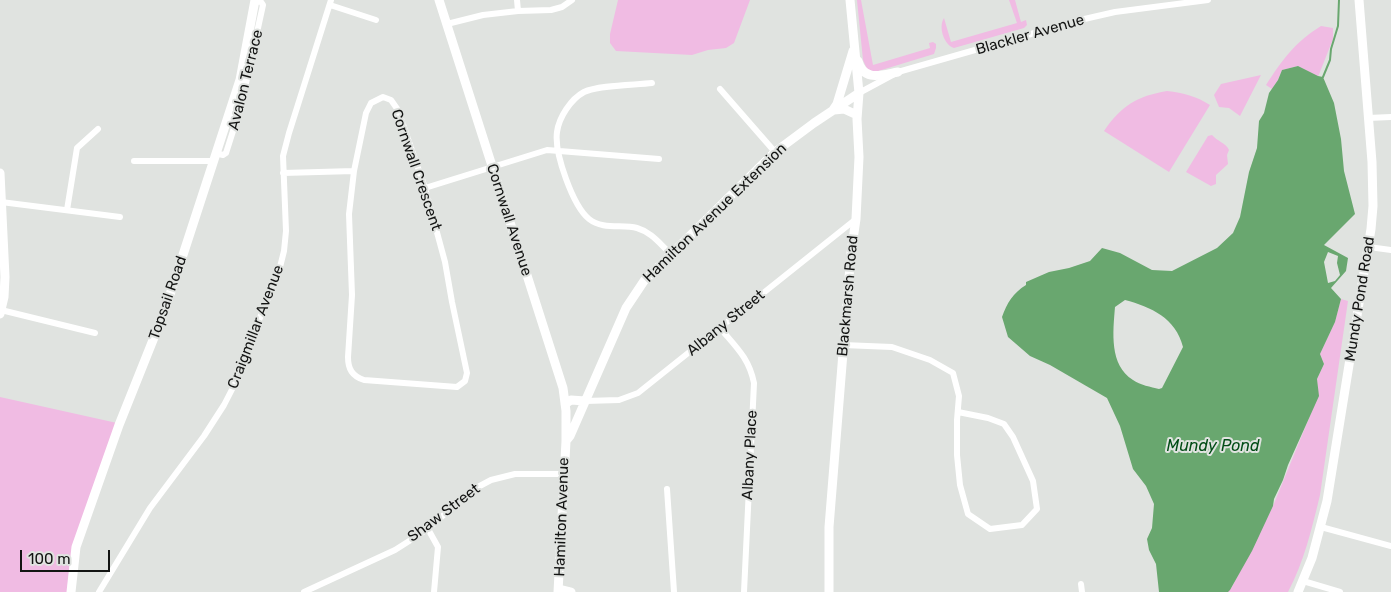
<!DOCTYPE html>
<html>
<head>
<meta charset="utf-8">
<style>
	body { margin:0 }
	#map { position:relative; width:1391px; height:592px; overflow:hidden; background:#e0e3e0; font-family:Rubik,sans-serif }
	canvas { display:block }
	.scale { position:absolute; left:20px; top:550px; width:90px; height:22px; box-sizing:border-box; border:2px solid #131413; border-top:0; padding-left:6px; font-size:15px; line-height:18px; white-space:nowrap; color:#131413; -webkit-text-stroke:4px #e0e3e0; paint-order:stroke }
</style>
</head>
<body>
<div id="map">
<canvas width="1391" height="592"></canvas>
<div class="scale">100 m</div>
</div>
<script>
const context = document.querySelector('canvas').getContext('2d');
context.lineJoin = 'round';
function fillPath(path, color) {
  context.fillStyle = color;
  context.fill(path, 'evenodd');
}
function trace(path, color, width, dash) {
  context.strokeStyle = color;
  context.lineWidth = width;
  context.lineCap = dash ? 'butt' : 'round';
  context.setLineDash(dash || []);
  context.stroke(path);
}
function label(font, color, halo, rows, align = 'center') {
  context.font = font + ' Rubik,sans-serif';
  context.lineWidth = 4;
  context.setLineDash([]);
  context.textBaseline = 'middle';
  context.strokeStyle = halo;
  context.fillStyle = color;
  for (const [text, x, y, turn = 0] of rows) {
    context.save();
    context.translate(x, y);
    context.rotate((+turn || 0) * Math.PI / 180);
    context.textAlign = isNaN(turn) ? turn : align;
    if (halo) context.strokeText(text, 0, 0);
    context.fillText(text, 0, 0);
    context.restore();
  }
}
const green = new Path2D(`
	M618,0H750L734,43L726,48L708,50L692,55L616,51L610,43V34Z
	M857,0H861L873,65L930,48L929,43L933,42L936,44V48L934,54L875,72L867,69L863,60Z
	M1009,0H1015L1021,22L1026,20L1027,25L1024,28L954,48C944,45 938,27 944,18L951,42L1017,23Z
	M1321,26L1333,28V39L1318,77L1298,66L1282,70L1278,80L1272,89L1266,85C1283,59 1294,43 1321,26Z
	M1261,75L1240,116L1229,108L1219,107L1214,95L1221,84Z
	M1167,91C1184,93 1196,96 1210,105L1169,172L1104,131C1121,106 1137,96 1167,91Z
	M1212,135C1217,141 1226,143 1229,150L1227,155L1228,164L1216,175V184L1211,186L1186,172L1208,136Z
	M1341,299L1348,301L1320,495C1312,528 1304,562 1288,592H1227L1232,587L1273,506L1318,396L1317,379L1324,364L1320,354L1335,322Z
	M0,397L117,423L72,547L67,592H0Z`);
const water = new Path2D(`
	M1298,66L1318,76L1323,77L1334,103L1341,139L1344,171L1355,214L1324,245L1348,258L1346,271L1331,288L1341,299L1335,322L1320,354L1324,364L1317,379L1319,396L1288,465L1283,480L1274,499L1273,506L1252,551L1230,590L1228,592H1159L1156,564L1149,550L1147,539L1152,528L1154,504L1146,486L1133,469L1120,426L1107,398L1050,365L1030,356L1008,337L1002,317C1007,303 1013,293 1026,285V282L1049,272L1069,268L1090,261L1102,248L1120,253L1152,270L1172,271L1217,248L1233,233L1240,217L1249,172L1257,148L1259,121L1264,113L1269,93L1278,80L1282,70ZM1328,252L1338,256L1337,263L1340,275L1335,281L1328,283L1324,262ZM1125,300C1151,307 1176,318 1183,347L1162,388L1159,389C1151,387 1140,385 1133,380C1109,365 1113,332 1115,307Z`);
const stream = new Path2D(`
	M1323,77L1330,60L1331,49L1338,26L1339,0`);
const street = new Path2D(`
	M517,0L518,11
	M330,5L376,20
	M447,24L483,15L518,11L551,10L562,7L572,0
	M652,83C635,85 598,85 584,92C571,99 559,117 557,132C554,153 573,206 589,219C603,230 622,224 637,228C651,232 660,244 670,253
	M720,89L775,152
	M859,93L898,72L1080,20L1115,12L1208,0
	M383,97L391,100L398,110L425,188L445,262L452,302L467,373L465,381L457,387L364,380C352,376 348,369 348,357L352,295L349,214L354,171L366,113L371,103Z
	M1368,118L1391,117
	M215,153L223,155L226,153L241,106L263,5L261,2L254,1
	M134,161H212
	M283,173L354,171
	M425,188L547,150L659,159
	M1,202L120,217
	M67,210L77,148L98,129
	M1369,247L1391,250
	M1,310L95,333
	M720,328C736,347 749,358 754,383L744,592
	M843,345L892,347L930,360L953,373L959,396L957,420V455L960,485L968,514L990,529L1022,525L1037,509L1033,481L1013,437L1004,424L988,418L958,412
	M585,401L619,400L638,393L856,219
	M667,489L674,592
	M1321,527L1391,546
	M428,529L438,547L434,592
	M1303,581L1340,592
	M1081,584L1082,592
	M99,592L150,508L204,436L224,405L243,368L259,320L278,275L284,251L286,231L283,156L289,133L331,0
	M304,592L395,550L428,529L457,503L476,488L491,480L515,474H564`);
const secondary = new Path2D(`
	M439,0L563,388L566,411V441L558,592
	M858,61C864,82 881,75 898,72
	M833,110L837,104L853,51
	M834,110L844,109L857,115
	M0,173L5,277L4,297L0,314
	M565,404L571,400L585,401
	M566,441L570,436L626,308L644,281L775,152L814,123L859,93
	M559,589L571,592
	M71,592L76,547L119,425L165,310L240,80L255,0
	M829,592V527L851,253L856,219L859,157L857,119L859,93L850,0
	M1298,592L1312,558L1327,501L1371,229L1373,206L1372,162L1359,0`);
const streetNames = [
	["Blackler Avenue",1030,35,-16],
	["Avalon Terrace",246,80,-76],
	["Cornwall Crescent",416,170,71],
	["Hamilton Avenue Extension",715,213,-44],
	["Cornwall Avenue",509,220,72],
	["Blackmarsh Road",848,296,-85],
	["Topsail Road",168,298,-71],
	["Mundy Pond Road",1360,299,-81],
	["Albany Street",726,323,-39],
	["Craigmillar Avenue",256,327,-69],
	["Albany Place",750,455,-87],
	["Shaw Street",444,513,-37],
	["Hamilton Avenue",562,517,-88]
];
const waterNames = [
	["Mundy Pond",1213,446]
];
fillPath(green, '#f0bbe3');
fillPath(water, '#69a76f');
trace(stream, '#69a76f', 2);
trace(street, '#fff', 6);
trace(secondary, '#fff', 9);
label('15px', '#131413', '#e0e3e0', streetNames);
label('italic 16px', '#024c16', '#e0e3e0', waterNames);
</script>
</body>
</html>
